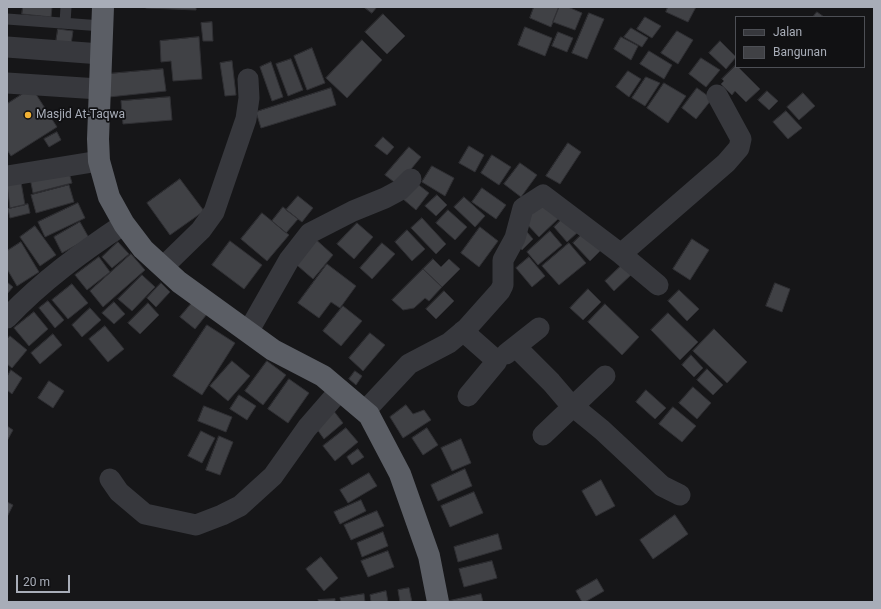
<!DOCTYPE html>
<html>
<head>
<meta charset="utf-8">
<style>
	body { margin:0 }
	#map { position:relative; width:881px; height:609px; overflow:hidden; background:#161618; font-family:Roboto,sans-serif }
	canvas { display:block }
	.frame { position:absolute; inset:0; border:8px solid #a8adb8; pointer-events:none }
	.legend { position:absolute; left:735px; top:16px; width:130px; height:52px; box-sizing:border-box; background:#111113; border:1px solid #4d4f55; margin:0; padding:5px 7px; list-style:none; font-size:12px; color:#a8adb8 }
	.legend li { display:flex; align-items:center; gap:8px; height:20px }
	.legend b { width:20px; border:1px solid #4d4f55 }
	.scale { position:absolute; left:16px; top:575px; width:54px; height:18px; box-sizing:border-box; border:2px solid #a8adb8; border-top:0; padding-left:5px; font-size:12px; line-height:14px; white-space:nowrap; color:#a8adb8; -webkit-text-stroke:3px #111113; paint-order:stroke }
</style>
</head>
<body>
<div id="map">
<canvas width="881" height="609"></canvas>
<div class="frame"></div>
<ul class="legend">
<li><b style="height:5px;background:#37383d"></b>Jalan</li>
<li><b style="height:11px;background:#404145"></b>Bangunan</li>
</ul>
<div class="scale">20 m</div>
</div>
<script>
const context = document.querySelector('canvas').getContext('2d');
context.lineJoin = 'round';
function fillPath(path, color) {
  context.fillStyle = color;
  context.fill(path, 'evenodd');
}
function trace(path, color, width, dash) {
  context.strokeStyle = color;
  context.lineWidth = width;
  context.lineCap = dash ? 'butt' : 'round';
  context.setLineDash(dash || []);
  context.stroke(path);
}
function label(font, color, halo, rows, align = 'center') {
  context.font = font + ' Roboto,sans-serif';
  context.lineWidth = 3.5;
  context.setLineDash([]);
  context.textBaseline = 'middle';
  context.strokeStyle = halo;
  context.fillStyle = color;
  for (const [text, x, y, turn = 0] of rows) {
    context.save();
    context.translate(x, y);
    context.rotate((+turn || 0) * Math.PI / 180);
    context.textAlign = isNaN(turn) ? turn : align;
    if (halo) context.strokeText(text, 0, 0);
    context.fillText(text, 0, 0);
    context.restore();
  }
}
const building = new Path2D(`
	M23,7H52L51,17L22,14Z
	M146,7H196V10L146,8Z
	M364,7H377L372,13Z
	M534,7H559L551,27L530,18Z
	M559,7H568L582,13L575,30L553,22Z
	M668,7H696L688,22L666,12Z
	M817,12L824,17H813Z
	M589,13L604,19L587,59L572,53Z
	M383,14L405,36L387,54L365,32Z
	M645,17L661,26L652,38L637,29Z
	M212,22L213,41H203L201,23Z
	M525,27L552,38L545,56L518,45Z
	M631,28L648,38L642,47L624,37Z
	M58,29L73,31L71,45L56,42Z
	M677,31L693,40L678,64L661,53Z
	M558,32L573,38L567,52L552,46Z
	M199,37L202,79L173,81L171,61L161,62L160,41Z
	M621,37L638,46L631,60L614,49Z
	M362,40L382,60L347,98L326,78Z
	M720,41L736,57L726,69L709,53Z
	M312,48L325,83L307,90L294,56Z
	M649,51L672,65L664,79L640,64Z
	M701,58L720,70L706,87L689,74Z
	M291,59L303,90L288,96L276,64Z
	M232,61L236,95L225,96L220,63Z
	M271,62L283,97L272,101L260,67Z
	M736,65L760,89L746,102L735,91L732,95L721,84L724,81L722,79Z
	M163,69L166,91L109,97L107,74Z
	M628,71L641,79L629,97L616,87Z
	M646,77L660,83L645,106L632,98Z
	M664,83L686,96L668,123L647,108Z
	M32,88L57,127L11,156L7,150V104Z
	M331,88L336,105L261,128L256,112Z
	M697,88L712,99L696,119L682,108Z
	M767,91L778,101L769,110L758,100Z
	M803,93L815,106L799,120L787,107Z
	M170,97L172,120L123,124L121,101Z
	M786,111L802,128L788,139L773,122Z
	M57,132L61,140L49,147L44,139Z
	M383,137L394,147L387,155L375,146Z
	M568,143L581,152L560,184L546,176Z
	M469,146L484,155L475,172L459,163Z
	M409,147L421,157L398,185L385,175Z
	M492,155L511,167L499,185L481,173Z
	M520,163L537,175L521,197L504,184Z
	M432,166L454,178L445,196L422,182Z
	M68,169L72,183L33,193L30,178Z
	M180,179L204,211L170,235L147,203Z
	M21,182L25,205L10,208L7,184Z
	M415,182L429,193L416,210L403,199Z
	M69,185L74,202L36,213L31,195Z
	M482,188L506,205L496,219L472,202Z
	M437,195L447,205L436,216L425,206Z
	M298,196L313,208L302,222L286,210Z
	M464,197L485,216L475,227L454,207Z
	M543,201L559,218L539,237L523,220Z
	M78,203L85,218L45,237L38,222Z
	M28,204L30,213L10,218L8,209Z
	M283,207L298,219L286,233L272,221Z
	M448,210L467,227L455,240L436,223Z
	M262,213L289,235L267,261L241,239Z
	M564,217L578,232L567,242L554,227Z
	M422,218L446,244L436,254L411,228Z
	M80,222L89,238L62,253L54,237Z
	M357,223L373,237L354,259L337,244Z
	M35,226L56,255L40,266L20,237Z
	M480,227L498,241L479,267L461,253Z
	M407,230L425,249L412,261L395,242Z
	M550,231L562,245L538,265L527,252Z
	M527,232L533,239L522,250L516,243Z
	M584,232L601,250L590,261L573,243Z
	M312,236L333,255L313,279L291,260Z
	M692,239L709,250L690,280L673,269Z
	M230,241L262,265L244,289L212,265Z
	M21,242L39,272L17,286L7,269V251Z
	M118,242L129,254L112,268L102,257Z
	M382,243L395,254L372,279L360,268Z
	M569,243L586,263L559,285L542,266Z
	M131,254L145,270L103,307L90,291Z
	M99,257L110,272L87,290L75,275Z
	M529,257L545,276L532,287L516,268Z
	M433,259L441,267L449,259L460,269L442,287L423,269Z
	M327,264L356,286L340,308L331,302L319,318L298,303Z
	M623,264L632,274L614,291L605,281Z
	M423,269L442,287L429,301L425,298L414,308L403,310L392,300Z
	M142,275L155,287L132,311L118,299Z
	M7,282L13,287L7,294Z
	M161,283L170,292L156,307L147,298Z
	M775,283L790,289L782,312L766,306Z
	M72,284L88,303L68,319L52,300Z
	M588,289L601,302L583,320L570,308Z
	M679,290L699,309L687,321L668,301Z
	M444,291L454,301L436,319L426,309Z
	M196,298L211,309L195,329L180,317Z
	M48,301L64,320L55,328L39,308Z
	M114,302L125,314L114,324L102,313Z
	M148,303L159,315L140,334L128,323Z
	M605,304L639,337L622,355L588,322Z
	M343,306L362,321L341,346L323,331Z
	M90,308L101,320L82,337L72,325Z
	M34,312L48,329L29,346L14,328Z
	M668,313L698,342L680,360L651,330Z
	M207,325L235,343L202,395L173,376Z
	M105,326L124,349L108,362L89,339Z
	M714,329L747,362L727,383L693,351Z
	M370,333L385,345L363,371L349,358Z
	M53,334L62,345L40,364L31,353Z
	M10,336L27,350L12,368L7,364V339Z
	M691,355L703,368L694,377L682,365Z
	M232,361L250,376L228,401L210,386Z
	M267,361L286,375L263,405L245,391Z
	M707,369L723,385L713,395L697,380Z
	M11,370L22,378L12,394L7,390V377Z
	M355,371L362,376L356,385L349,379Z
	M289,379L309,393L288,423L268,409Z
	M49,381L64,391L53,408L38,398Z
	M693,387L711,403L697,419L679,403Z
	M646,390L666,408L655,419L636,402Z
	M239,395L256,406L247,420L230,409Z
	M406,405L413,414L424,410L431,420L403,438L390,417Z
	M204,406L232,417L226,432L198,421Z
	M673,407L696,426L682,442L659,424Z
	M333,410L343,423L324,439L314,425Z
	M7,426L13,430L7,441Z
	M346,428L358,442L335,461L323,446Z
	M427,428L438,445L423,455L412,438Z
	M201,431L215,438L202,463L188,456Z
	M219,436L233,442L220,475L206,470Z
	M461,439L471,463L452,471L441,448Z
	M358,449L364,457L352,465L347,457Z
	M465,469L472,486L438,501L431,485Z
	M369,473L377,486L348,503L340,490Z
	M601,480L615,506L596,516L582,491Z
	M474,492L483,513L450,527L441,506Z
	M361,500L366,511L340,524L334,512Z
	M7,502L13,505L7,517Z
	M377,511L384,526L351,540L344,525Z
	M675,515L688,534L653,559L640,540Z
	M383,532L388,546L362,557L357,543Z
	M498,534L502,549L458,562L454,547Z
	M388,551L394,567L368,577L361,561Z
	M321,557L338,578L324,591L306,569Z
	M492,561L497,578L464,587L459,569Z
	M597,579L604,591L585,602H582L576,591Z
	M409,588L412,602H400L398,590Z
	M386,591L388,602H371L370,595Z
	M364,594L365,602H341L340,598Z
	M481,594L483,602H450L449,601Z
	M335,599V602H319L318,600Z`);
const service = new Path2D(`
	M7,19L102,26
	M65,23L66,7`);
const minor = new Path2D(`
	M7,47L101,54
	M7,83L99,89
	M7,176L99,161
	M621,254L726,163L739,148L741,139L717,95
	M163,267L201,230L214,212L246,119L249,98L248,79
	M7,318C42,281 82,252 124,224
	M463,331L497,361L468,396
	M248,332L289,260L310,233L353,211L385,198L400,190L411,179
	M516,347L551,382L569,403L602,430L662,486L680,495
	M506,354L539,328
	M365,411L409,364L449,343L467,328L500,291L503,285V260L515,238L523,208L543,195L621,254L658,285
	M543,435L605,376
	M110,479L119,492L145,514L196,525L222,515L240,506L273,476L307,428L340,390`);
const trunk = new Path2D(`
	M103,7L98,139L99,161L109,197L124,224L143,249L179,282L273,350L323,376L369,415L400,474L429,556L438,602`);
const markers = [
	[28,115,4,"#f2b134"]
];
const poiNames = [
	["Masjid At-Taqwa",36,115]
];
fillPath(building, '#404145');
trace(building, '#303034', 1);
trace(service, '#37383d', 11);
trace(minor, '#37383d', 21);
trace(trunk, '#5b5e65', 22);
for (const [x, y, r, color] of markers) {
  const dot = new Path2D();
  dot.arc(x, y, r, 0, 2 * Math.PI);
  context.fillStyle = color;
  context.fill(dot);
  trace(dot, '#111113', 1.5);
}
label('12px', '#a8adb8', '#111113', poiNames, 'left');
</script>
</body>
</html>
